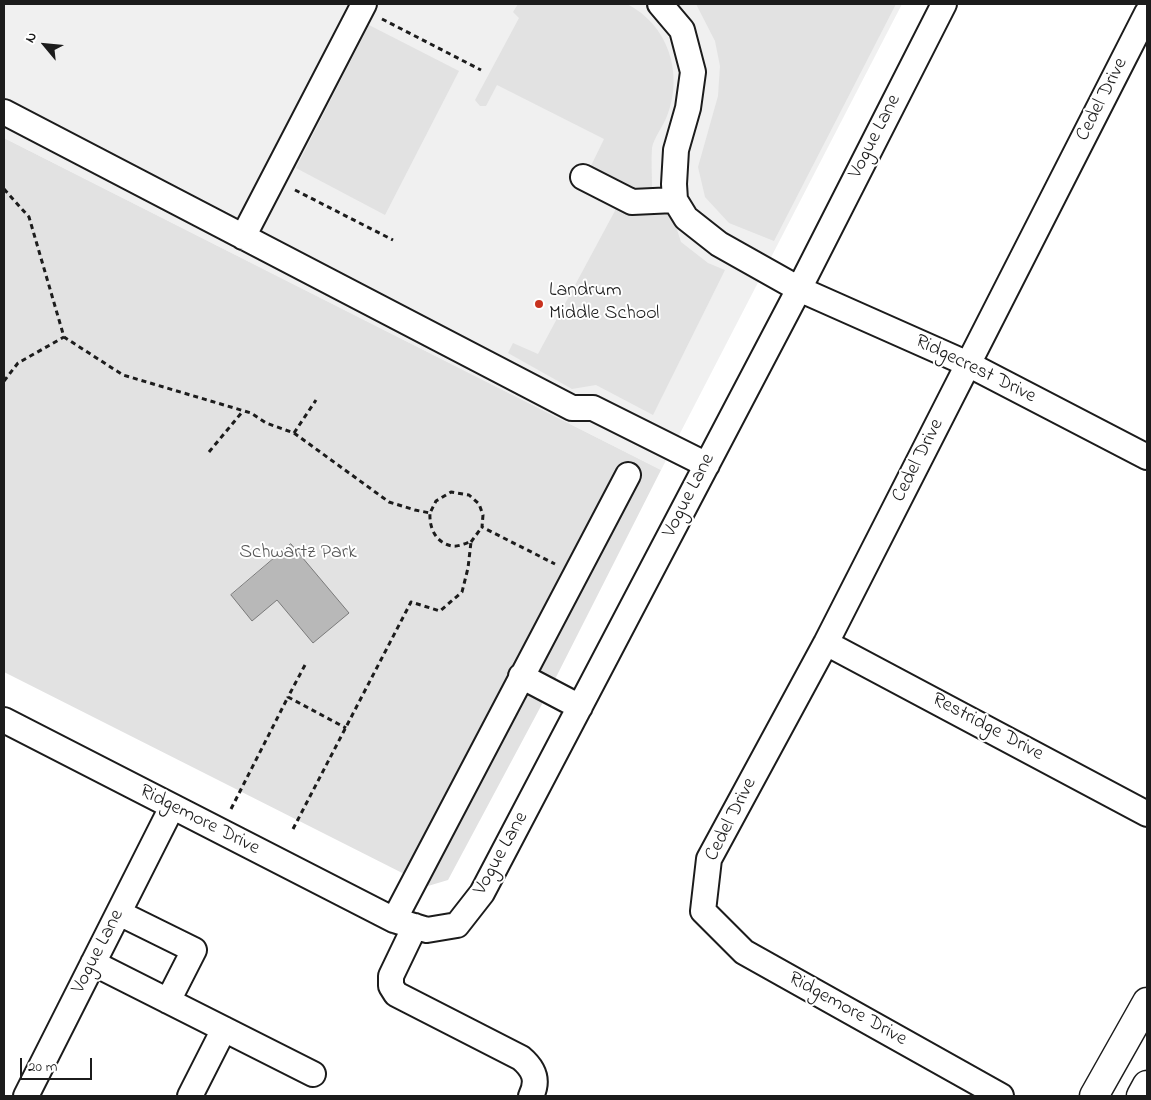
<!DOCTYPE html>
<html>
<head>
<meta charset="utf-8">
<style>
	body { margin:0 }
	#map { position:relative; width:1151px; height:1100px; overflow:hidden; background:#fff; font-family:"Indie Flower",sans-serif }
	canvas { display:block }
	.frame { position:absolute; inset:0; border:5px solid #1c1c1c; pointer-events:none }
	.north { position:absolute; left:20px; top:20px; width:50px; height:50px; -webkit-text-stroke:4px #fff; paint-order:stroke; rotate:298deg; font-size:14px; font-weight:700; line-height:20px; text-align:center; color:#1c1c1c }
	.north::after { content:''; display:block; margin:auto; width:18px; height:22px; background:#1c1c1c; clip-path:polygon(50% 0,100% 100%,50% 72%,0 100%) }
	.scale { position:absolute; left:20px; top:1058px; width:72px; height:22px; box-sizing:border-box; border:2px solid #1c1c1c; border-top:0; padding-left:6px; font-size:15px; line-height:18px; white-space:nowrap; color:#1c1c1c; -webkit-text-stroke:4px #fff; paint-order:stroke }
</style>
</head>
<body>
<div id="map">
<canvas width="1151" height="1100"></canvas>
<div class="frame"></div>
<div class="north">N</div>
<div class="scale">20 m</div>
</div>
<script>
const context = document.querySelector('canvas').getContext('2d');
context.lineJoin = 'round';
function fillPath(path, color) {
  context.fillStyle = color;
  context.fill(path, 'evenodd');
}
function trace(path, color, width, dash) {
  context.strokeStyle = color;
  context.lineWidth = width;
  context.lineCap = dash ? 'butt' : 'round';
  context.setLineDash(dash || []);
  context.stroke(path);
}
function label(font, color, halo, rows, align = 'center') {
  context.font = font + ' "Indie Flower",sans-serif';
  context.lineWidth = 4;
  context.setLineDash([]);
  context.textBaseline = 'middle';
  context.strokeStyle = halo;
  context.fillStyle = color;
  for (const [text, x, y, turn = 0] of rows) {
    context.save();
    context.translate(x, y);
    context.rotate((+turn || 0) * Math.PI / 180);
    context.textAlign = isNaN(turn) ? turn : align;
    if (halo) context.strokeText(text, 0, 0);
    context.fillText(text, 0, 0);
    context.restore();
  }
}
const built = new Path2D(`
	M4,4H902L661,470L4,138Z`);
const green = new Path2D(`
	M518,4H627C668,25 684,73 667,116C663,127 654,137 652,148C651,160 652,174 652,187L646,192L632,193L589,170L604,139L497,85L486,106H480L475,100L519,18L513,12Z
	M696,4H896L774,241L729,223L705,197L698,167L718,96L720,66L715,41Z
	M369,25L459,71L385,215L296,168Z
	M4,138L661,470L549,691L448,880L428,886L4,672Z
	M617,207L670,208L681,242L708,263L725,270L653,415L596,385L572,389L508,353L513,343L538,354Z`);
const water = new Path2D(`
	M291,544L349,613L313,643L277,600L252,621L231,595Z`);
const path = new Path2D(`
	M382,19L481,70
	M4,189L29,217L64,337L123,375L251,413L266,423L294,433L389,502L415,510L430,513L436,501L451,492L469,495L479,504L483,515L482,527L555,564
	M295,190L393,240
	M4,381L18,363L64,337
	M294,433L316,400
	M209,452L243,411
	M471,542L482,527
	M305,665L288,697L346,728
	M231,809L288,697
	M293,829L411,602L440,611L462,592L468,568L471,542C466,543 458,547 452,546C436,543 429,528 430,513`);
const minor = new Path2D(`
	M660,4L682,30L693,72L688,108L676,150L674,184L675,200L686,218L719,244L799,289L968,364L1147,457
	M4,112L572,408H593L707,465
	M583,177L632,202L675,200
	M243,237L364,4
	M826,643L1147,814
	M521,676L580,707
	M4,720L394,920L427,930L457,925L482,893L799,289L944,4
	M119,913L194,950L168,1001
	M394,920L628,475
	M415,926L391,976V986L396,994L521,1058C534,1069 539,1080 531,1096
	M93,963L313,1074
	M26,1096L172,807
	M190,1096L224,1029
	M1001,1096L744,952L703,911L709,859L826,643L1147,13`);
const major = new Path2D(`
	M1094,1096L1147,1002
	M1141,1096L1147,1085`);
const markers = [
	[539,304,5,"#c8321e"]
];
const streetNames = [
	["Cedel Drive",1103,100,-63],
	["Vogue Lane",876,137,-63],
	["Ridgecrest Drive",975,370,26],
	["Cedel Drive",919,461,-63],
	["Vogue Lane",690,496,-63],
	["Restridge Drive",987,728,28],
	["Cedel Drive",732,820,-63],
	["Ridgemore Drive",199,821,27],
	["Vogue Lane",502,854,-61],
	["Vogue Lane",99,952,-63],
	["Ridgemore Drive",847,1010,29]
];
const poiNames = [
	["Landrum",549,292],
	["Middle School",549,315]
];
const parkNames = [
	["Schwartz Park",298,554]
];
fillPath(built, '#f0f0f0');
fillPath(green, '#e2e2e2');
fillPath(water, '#b8b8b8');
trace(water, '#7a7a7a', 1);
trace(minor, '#1c1c1c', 28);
trace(major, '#1c1c1c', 31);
trace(path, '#1c1c1c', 3, [5, 4]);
trace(minor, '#fff', 24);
trace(major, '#fff', 28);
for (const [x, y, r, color] of markers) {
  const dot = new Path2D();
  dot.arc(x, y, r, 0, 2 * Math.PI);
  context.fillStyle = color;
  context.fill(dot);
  trace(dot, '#fff', 2);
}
label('20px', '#1c1c1c', '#fff', streetNames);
label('20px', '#1c1c1c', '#fff', poiNames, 'left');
label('20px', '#575757', '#fff', parkNames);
</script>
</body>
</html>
